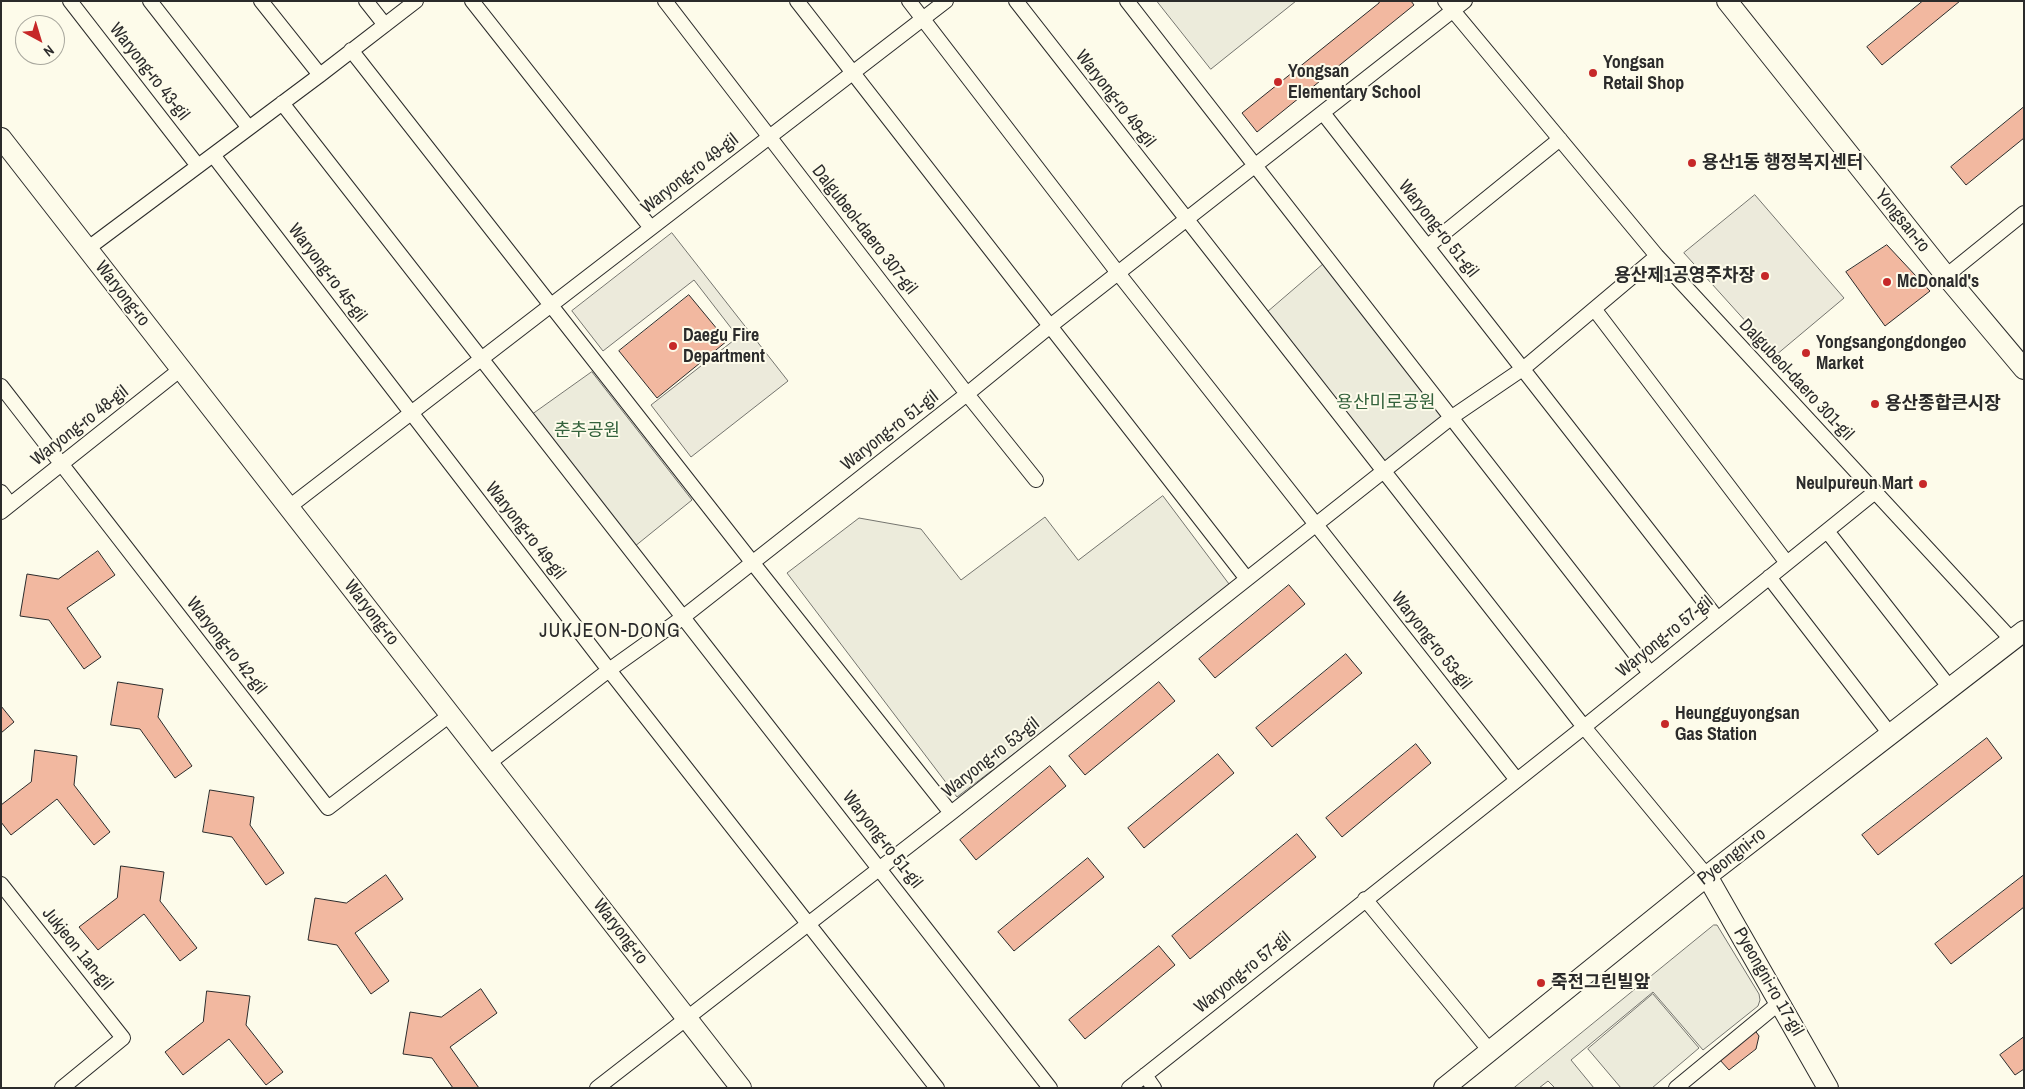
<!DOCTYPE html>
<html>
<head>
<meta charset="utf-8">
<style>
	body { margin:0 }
	#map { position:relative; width:2025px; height:1089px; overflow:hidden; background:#fdfbea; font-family:"Archivo Narrow",sans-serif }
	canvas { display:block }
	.frame { position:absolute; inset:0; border:2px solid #2b2b2b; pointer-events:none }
	.north { position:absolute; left:15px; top:15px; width:50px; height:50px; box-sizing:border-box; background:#fdfbea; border:1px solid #a9a89e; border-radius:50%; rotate:141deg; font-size:14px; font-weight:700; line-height:20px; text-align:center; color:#2b2b2b }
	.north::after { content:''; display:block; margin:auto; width:18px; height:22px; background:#c62828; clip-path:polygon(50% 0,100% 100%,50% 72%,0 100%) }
</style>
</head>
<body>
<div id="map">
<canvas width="2025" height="1089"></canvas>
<div class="frame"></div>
<div class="north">N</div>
</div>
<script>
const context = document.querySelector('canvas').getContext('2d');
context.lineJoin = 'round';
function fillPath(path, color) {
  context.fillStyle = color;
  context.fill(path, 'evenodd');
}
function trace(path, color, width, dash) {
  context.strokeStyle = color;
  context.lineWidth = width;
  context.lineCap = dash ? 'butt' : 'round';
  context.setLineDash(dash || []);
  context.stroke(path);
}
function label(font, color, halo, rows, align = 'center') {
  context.font = font + ' "Archivo Narrow","Noto Sans KR",sans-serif';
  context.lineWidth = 4;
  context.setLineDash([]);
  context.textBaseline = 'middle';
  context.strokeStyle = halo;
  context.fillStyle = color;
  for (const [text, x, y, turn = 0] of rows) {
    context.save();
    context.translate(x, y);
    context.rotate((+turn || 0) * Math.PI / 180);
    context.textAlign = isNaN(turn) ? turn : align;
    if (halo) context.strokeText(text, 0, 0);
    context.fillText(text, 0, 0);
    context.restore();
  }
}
const green = new Path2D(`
	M1157,1H1296L1211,69Z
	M1327,261L1448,413L1381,465L1263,316Z
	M592,372L692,500L629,551L526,419Z
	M1163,496L1232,588L957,797L787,573L859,518L921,529L961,580L1045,517L1078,560Z
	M1714,925H1717L1759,994L1760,1000L1758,1006L1703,1050L1653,992L1571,1060L1594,1088H1555L1548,1081L1539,1088H1514Z
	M1653,994L1699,1048L1652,1088H1621L1588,1049Z`);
const parking = new Path2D(`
	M1755,195L1844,298L1776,355L1684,253Z
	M672,233L788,381L691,457L651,405L738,337L694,280L603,351L572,311Z`);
const building = new Path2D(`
	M1378,1H1411L1414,5L1257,132L1242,113L1379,3Z
	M1923,1H1960L1882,65L1867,47Z
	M2024,107V138L1966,185L1951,167Z
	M1887,245L1930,291L1885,326L1846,272Z
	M689,295L727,341L657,398L619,351Z
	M98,551L115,575L67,608L101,657L84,669L49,620L20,616L27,574L58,579Z
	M1289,585L1305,604L1215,678L1199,659Z
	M1346,654L1362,673L1272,747L1256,728Z
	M118,682L163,689L158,717L192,766L175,778L140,729L111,725Z
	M1159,682L1175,701L1085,775L1069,756Z
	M1,706L14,722L1,733Z
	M1987,738L2002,758L1878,855L1862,835Z
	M1416,744L1431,763L1342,837L1326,818Z
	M35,750L77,756L74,785L110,832L94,845L57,799L11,835L1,822V805L31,782Z
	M1218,754L1234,773L1144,848L1128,828Z
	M1050,766L1066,786L976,860L960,840Z
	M210,790L254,797L250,825L284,873L266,885L232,837L203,832Z
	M1297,834L1316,857L1190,959L1172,936Z
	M1088,858L1104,877L1014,951L998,932Z
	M121,866L164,872L160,901L197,948L180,961L144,914L98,950L79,927L117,898Z
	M386,875L403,899L355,933L389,981L371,994L337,945L308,940L315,898L346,903Z
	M2024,875V907L1951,964L1935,944Z
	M1159,946L1175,965L1085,1039L1069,1020Z
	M481,989L497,1013L450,1047L479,1088H453L432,1058L403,1054L410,1012L441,1017Z
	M207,991L250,996L246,1025L283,1072L266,1085L229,1039L183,1075L165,1052L203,1022Z
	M1754,1029L1759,1036L1756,1049L1729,1070L1719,1059Z
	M2024,1037V1069L2015,1075L2000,1055Z`);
const street = new Path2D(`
	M70,1L198,166
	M150,1L249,128
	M261,1L320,75
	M366,1L385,25
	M472,1L651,228
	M665,1L967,394L1036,480
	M797,1L1247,579
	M909,1L1118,273L1517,780
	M1016,1L1584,727L1707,876
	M1127,1L1650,673
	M1445,1L1657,256L2012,640
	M351,50L752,562L951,813
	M282,103C536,433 795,759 1050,1088
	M1323,113L1717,618
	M213,155L609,670L937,1088
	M1428,246L1560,139
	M87,249L320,75L416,1
	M1946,276L2024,213
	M1595,310L1787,563
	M1,386L328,808L450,715
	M1,492L10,504
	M289,507L946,1
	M1,512L181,369
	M1827,531L1950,688
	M1769,577L1890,734
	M489,763L609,670L682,618L967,394L1049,327L1465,1
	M1,884L123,1038L62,1088
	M1365,899L1490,1051
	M1145,1075L1154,1088
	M597,1088L951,813L1452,417L1524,368L1657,256
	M1129,1088L1584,727L1875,492
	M1676,1088L1779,1003`);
const secondary = new Path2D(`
	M1727,1L1946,276L2024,369
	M1,138L741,1088
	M1707,876L1828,1088
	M1444,1088L1707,876L2024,631`);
const markers = [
	[1593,73,5,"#c62828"],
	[1278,82,5,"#c62828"],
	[1692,163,5,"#c62828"],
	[1765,276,5,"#c62828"],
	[1887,282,5,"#c62828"],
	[673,346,5,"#c62828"],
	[1806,353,5,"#c62828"],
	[1875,404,5,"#c62828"],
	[1923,484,5,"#c62828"],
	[1665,724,5,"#c62828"],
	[1541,983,5,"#c62828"]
];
const poiNames = [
	["Yongsan",1603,63],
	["Retail Shop",1603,84],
	["Yongsan",1288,72],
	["Elementary School",1288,93],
	["용산1동 행정복지센터",1702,163],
	["용산제1공영주차장",1755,276,"right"],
	["McDonald's",1897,282],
	["Daegu Fire",683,336],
	["Department",683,357],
	["Yongsangongdongeo",1816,343],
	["Market",1816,364],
	["용산종합큰시장",1885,404],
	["Neulpureun Mart",1913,484,"right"],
	["Heungguyongsan",1675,714],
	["Gas Station",1675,735],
	["죽전그린빌앞",1551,983]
];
const streetNames = [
	["Waryong-ro 43-gil",149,72,52],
	["Waryong-ro 49-gil",1115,99,52],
	["Waryong-ro 49-gil",690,174,-38],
	["Yongsan-ro",1902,221,51],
	["Waryong-ro 51-gil",1438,229,52],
	["Dalgubeol-daero 307-gil",864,230,52],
	["Waryong-ro 45-gil",327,273,53],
	["Waryong-ro",122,294,52],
	["Dalgubeol-daero 301-gil",1796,380,47],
	["Waryong-ro 48-gil",80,426,-38],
	["Waryong-ro 51-gil",890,431,-38],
	["Waryong-ro 49-gil",525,531,52],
	["Waryong-ro",371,613,52],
	["Waryong-ro 57-gil",1665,637,-39],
	["Waryong-ro 53-gil",1431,641,52],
	["Waryong-ro 42-gil",226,646,52],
	["Waryong-ro 53-gil",991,758,-38],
	["Waryong-ro 51-gil",882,840,52],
	["Pyeongni-ro",1732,857,-38],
	["Waryong-ro",620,932,52],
	["Jukjeon 1an-gil",77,949,51],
	["Waryong-ro 57-gil",1243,973,-39],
	["Pyeongni-ro 17-gil",1768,982,60]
];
const parkNames = [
	["용산미로공원",1386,403],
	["춘추공원",587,431]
];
const quarterNames = [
	["JUKJEON-DONG",610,632]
];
fillPath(green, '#ecebdb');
trace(green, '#74746e', 1);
fillPath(parking, '#eceadb');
trace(parking, '#74746e', 1);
fillPath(building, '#f2b8a0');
trace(building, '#2b2b2b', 1);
trace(street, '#2b2b2b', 16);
trace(secondary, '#2b2b2b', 22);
trace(street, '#fdfbea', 14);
trace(secondary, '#fdfbea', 20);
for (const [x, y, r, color] of markers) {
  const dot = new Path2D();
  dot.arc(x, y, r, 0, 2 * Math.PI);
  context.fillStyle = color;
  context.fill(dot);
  trace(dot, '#fdfbea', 2);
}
label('bold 18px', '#2b2b2b', '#fdfbea', poiNames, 'left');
label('18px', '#2b2b2b', '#fdfbea', streetNames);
label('18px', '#34623c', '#fdfbea', parkNames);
context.letterSpacing = '1px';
label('20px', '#2b2b2b', '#fdfbea', quarterNames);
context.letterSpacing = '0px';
</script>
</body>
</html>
